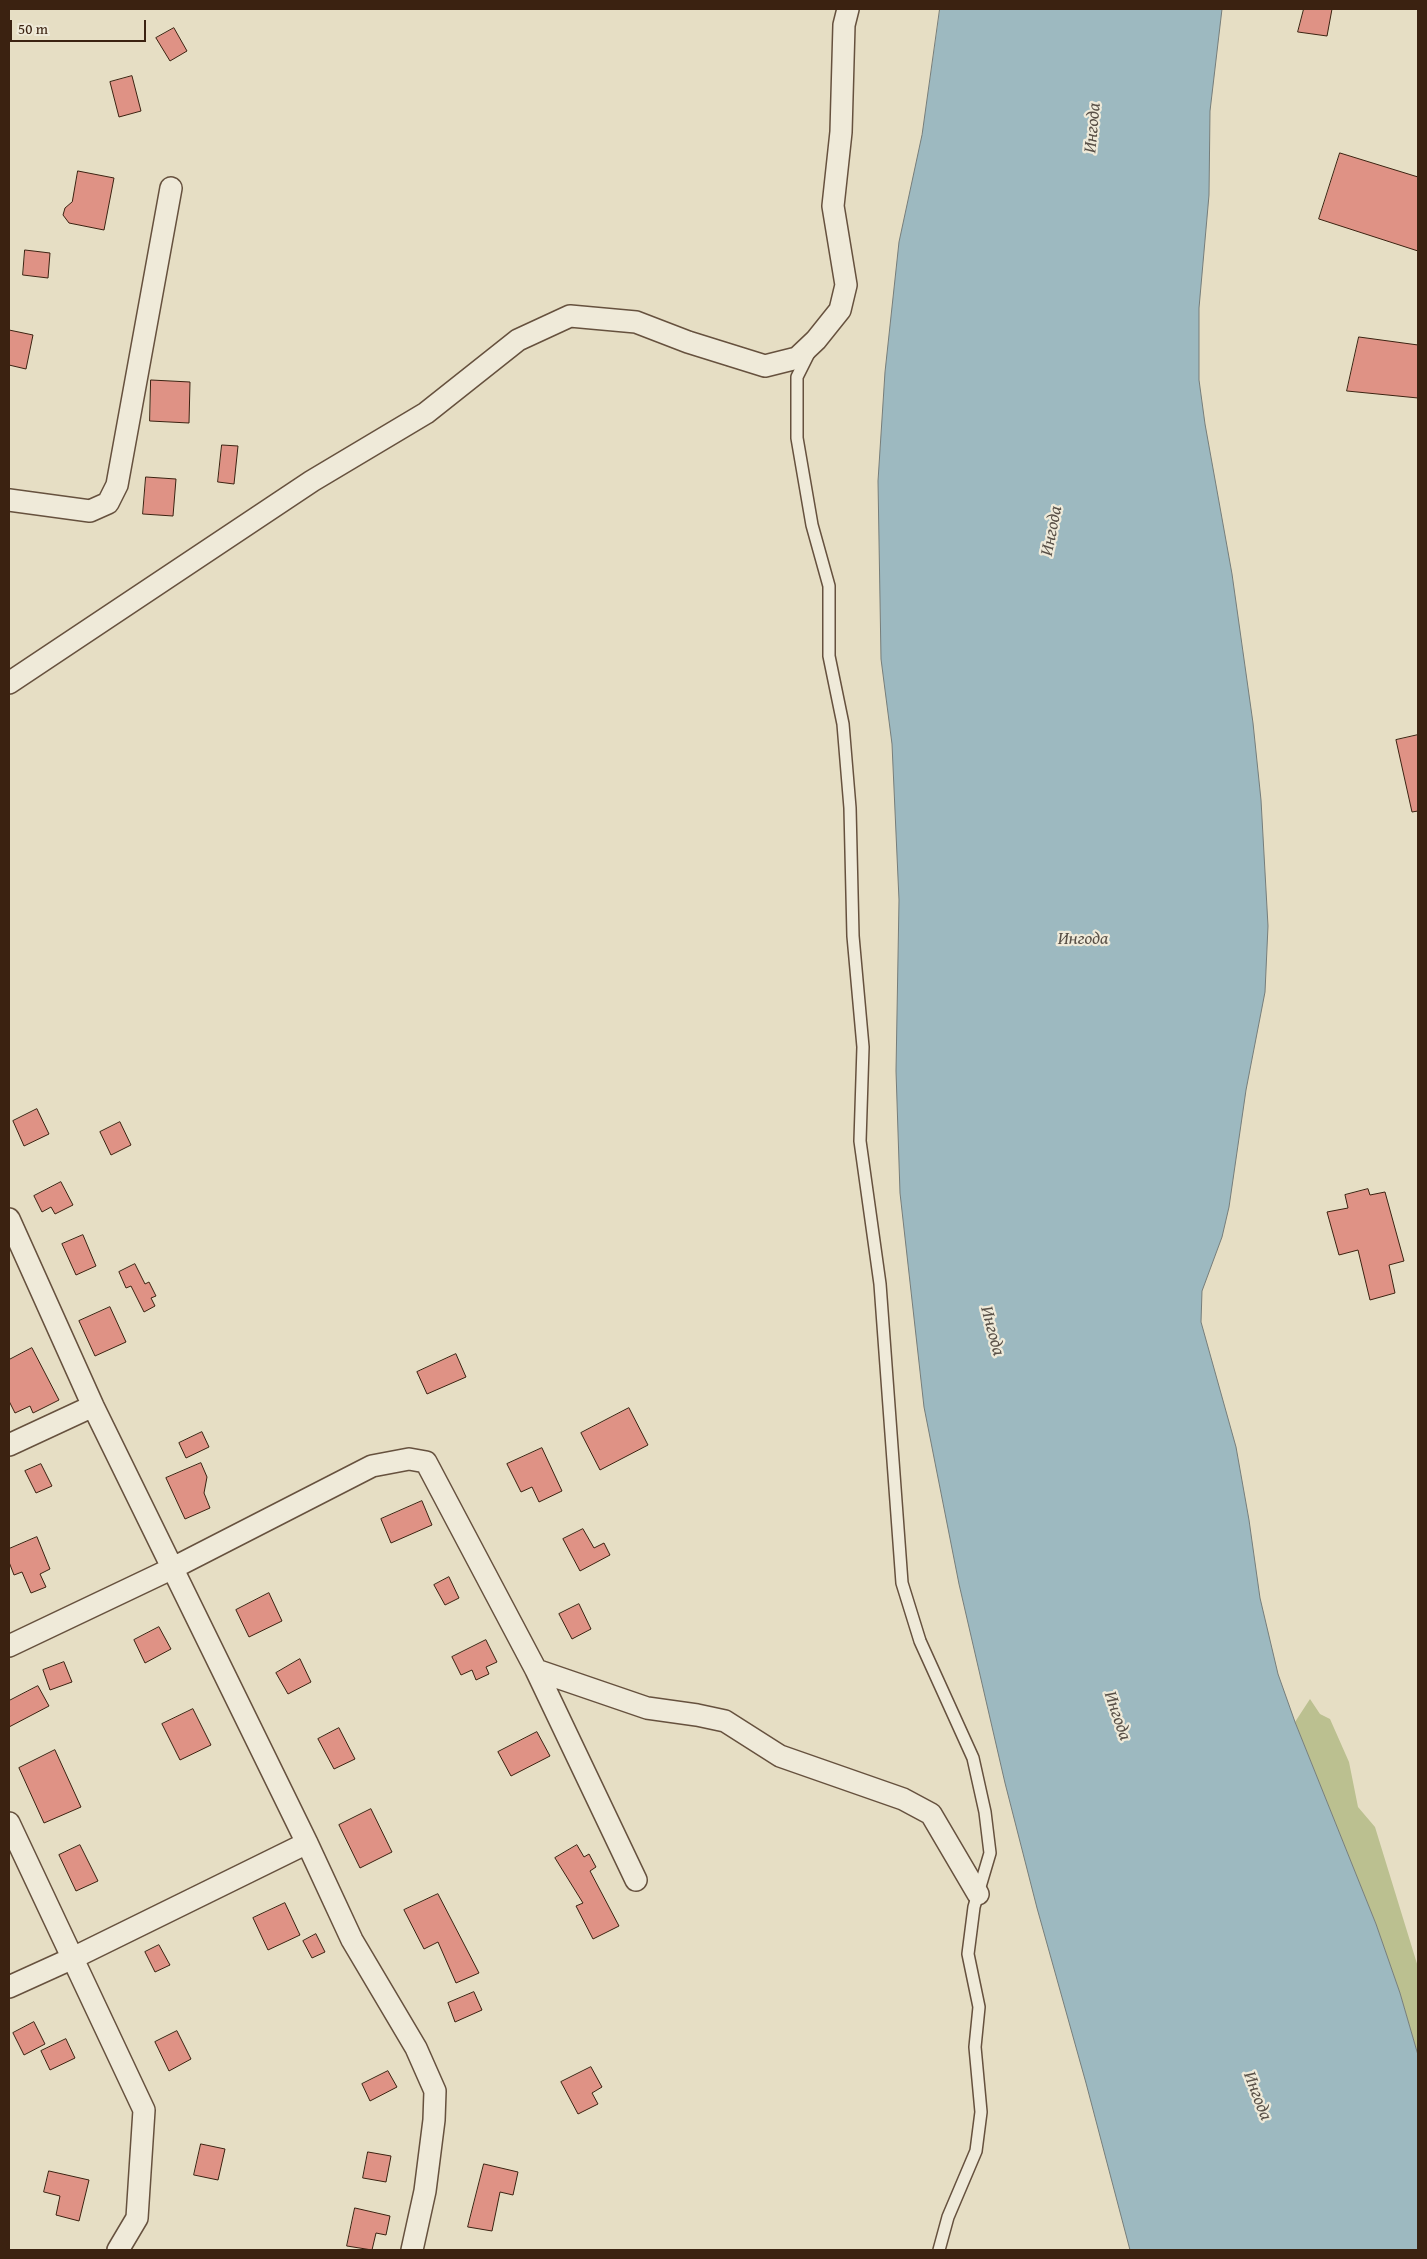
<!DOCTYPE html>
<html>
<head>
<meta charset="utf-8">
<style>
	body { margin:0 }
	#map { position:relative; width:1427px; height:2259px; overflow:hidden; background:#e6dec4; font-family:"Gentium Book Plus",serif }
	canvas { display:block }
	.frame { position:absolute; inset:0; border:10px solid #3b2211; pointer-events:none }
	.scale { position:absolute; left:10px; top:20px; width:136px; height:22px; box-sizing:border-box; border:2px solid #3b2211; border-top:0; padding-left:6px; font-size:15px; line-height:18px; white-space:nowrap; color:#3b2211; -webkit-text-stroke:4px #efead9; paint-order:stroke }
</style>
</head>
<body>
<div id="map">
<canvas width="1427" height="2259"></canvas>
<div class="frame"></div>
<div class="scale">50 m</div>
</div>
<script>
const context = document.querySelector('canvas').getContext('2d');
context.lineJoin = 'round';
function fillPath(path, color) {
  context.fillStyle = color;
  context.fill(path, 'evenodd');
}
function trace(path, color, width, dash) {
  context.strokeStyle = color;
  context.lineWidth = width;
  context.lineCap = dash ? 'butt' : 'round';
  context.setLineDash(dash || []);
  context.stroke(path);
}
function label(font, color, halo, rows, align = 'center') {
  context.font = font + ' "Gentium Book Plus",serif';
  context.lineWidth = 4.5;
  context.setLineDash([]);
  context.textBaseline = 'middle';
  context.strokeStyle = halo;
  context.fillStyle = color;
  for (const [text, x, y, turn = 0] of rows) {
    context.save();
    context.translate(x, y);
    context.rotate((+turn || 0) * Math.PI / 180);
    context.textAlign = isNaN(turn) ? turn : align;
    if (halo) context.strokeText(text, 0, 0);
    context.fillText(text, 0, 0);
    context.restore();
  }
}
const green = new Path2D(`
	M1310,1699L1320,1714L1330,1719L1349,1762L1358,1807L1375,1827L1418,1967V2055L1400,1993L1376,1924L1295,1722Z`);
const water = new Path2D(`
	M940,9H1222L1210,111L1209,195L1199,308V380L1205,424L1232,574L1253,723L1261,800L1268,926L1265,992L1246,1090L1229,1207L1222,1237L1202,1291L1201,1322L1236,1447L1249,1520L1260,1598L1278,1674L1295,1722L1376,1924L1400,1993L1418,2055V2250H1130L1086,2083L1037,1908L1005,1783L959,1584L924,1407L900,1193L896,1071L899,900L892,744L881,659L878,481L885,372L899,242L922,135Z`);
const building = new Path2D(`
	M1304,9H1332L1327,36L1298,32Z
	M174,28L187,51L170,61L156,38Z
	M132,76L141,111L119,117L110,82Z
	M1340,153L1418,177V251L1319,219Z
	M78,171L114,178L104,230L69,223L63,215L65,208L72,202Z
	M25,250L50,253L48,278L23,275Z
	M9,330L33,335L26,369L9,365Z
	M1359,337L1418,345V398L1347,391Z
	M151,380L190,382L189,423L150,421Z
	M222,445L238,446L234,484L218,482Z
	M146,477L176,479L173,516L143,514Z
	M1418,735V811L1412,812L1396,740Z
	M37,1109L49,1134L24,1146L13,1121Z
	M120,1122L131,1145L111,1155L100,1132Z
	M61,1182L73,1205L55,1214L51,1207L42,1212L34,1196Z
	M1368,1189L1370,1195L1385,1192L1404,1261L1389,1265L1395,1293L1370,1300L1358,1250L1339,1255L1327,1212L1348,1208L1345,1195Z
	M83,1235L96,1266L76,1275L62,1244Z
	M135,1264L145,1284L149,1282L156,1296L151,1298L155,1306L144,1312L131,1286L126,1288L119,1272Z
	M110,1307L126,1342L95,1356L79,1321Z
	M32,1348L59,1400L33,1413L30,1406L15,1413L9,1401V1360Z
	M456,1354L466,1377L427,1394L417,1372Z
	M629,1408L648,1445L600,1470L581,1433Z
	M202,1432L209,1447L186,1458L179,1443Z
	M542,1448L562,1491L539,1502L532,1487L521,1492L507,1464Z
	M201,1463L207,1477L204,1493L210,1508L185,1519L166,1478Z
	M41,1464L52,1486L36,1493L25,1471Z
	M422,1501L432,1525L391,1543L381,1519Z
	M583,1529L594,1548L604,1543L610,1555L580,1571L563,1539Z
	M37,1537L50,1569L40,1574L46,1587L31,1593L22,1572L14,1575L9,1562V1549Z
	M449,1577L459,1598L445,1605L434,1585Z
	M269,1593L282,1621L249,1637L236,1610Z
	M579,1604L591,1629L572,1639L559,1614Z
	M159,1627L171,1649L145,1663L134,1640Z
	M486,1640L497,1662L486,1667L489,1674L476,1680L472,1670L461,1675L452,1657Z
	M300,1659L311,1682L288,1694L276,1673Z
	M64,1662L72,1682L50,1690L43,1670Z
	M38,1686L49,1706L9,1727V1701Z
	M193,1709L211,1745L180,1760L162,1724Z
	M339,1728L355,1759L334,1769L318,1739Z
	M537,1732L550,1756L511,1776L498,1752Z
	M55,1750L81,1807L44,1823L19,1768Z
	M371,1809L392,1852L360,1868L339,1825Z
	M80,1845L98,1881L76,1891L59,1855Z
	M577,1845L584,1857L589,1854L596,1867L590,1871L619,1926L593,1939L576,1906L583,1903L555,1858Z
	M438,1894L479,1973L456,1983L438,1942L424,1949L404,1910Z
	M285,1903L300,1935L268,1950L253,1918Z
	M316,1934L325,1952L312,1958L303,1941Z
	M159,1945L170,1965L155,1972L145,1952Z
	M474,1992L482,2010L455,2022L448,2003Z
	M34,2022L45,2044L24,2055L13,2033Z
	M177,2031L191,2059L169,2071L155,2042Z
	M66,2039L75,2058L50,2070L41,2051Z
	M591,2067L602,2087L592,2093L598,2104L578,2114L561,2082Z
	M388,2071L397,2087L370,2101L362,2084Z
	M201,2144L225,2149L218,2180L194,2175Z
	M368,2152L391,2156L386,2182L363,2178Z
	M484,2164L518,2172L513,2195L500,2192L492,2231L468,2227Z
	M49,2171L89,2180L79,2221L56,2215L60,2196L44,2192Z
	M355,2208L390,2216L386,2235L376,2233L372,2250L347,2246Z`);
const lane = new Path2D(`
	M809,353L797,377V438L812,525L829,586V656L843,724L850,808L853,936L863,1047L860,1141L880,1284L902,1583L920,1641L973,1758L985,1812L990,1853L974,1907L968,1954L979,2007L975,2047L981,2112L976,2151L948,2217L939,2250`);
const street = new Path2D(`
	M9,500L90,511L108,503L117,485L171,188
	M9,683L312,481L426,413L518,340L570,316L636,322L688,342L765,366L797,358L816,340L840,310L846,285L833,206L841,132L844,25L848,9
	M9,1219L93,1406L307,1843L352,1940L416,2048L435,2091L434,2120L425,2191L412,2250
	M9,1445L93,1406
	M9,1646L173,1568L372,1466L409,1459L426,1462L536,1670L636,1880
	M536,1670L647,1708L697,1715L725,1721L780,1756L903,1799L931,1814L978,1894
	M9,1823L144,2110L137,2218L118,2250
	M9,1987L73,1958L307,1843`);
const waterNames = [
	["Ингода",1093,128,-85],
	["Ингода",1052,531,-79],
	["Ингода",1083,939],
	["Ингода",992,1331,75],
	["Ингода",1117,1716,71],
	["Ингода",1257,2096,69]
];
fillPath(green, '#bbc090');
fillPath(water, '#9db9c0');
trace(water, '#767d7a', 1);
fillPath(building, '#df9285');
trace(building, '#3b2211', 1);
trace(lane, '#66513e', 14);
trace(street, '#66513e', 24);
trace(lane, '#efead9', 11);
trace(street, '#efead9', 21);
label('italic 18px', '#584f46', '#efead9', waterNames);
</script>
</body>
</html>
